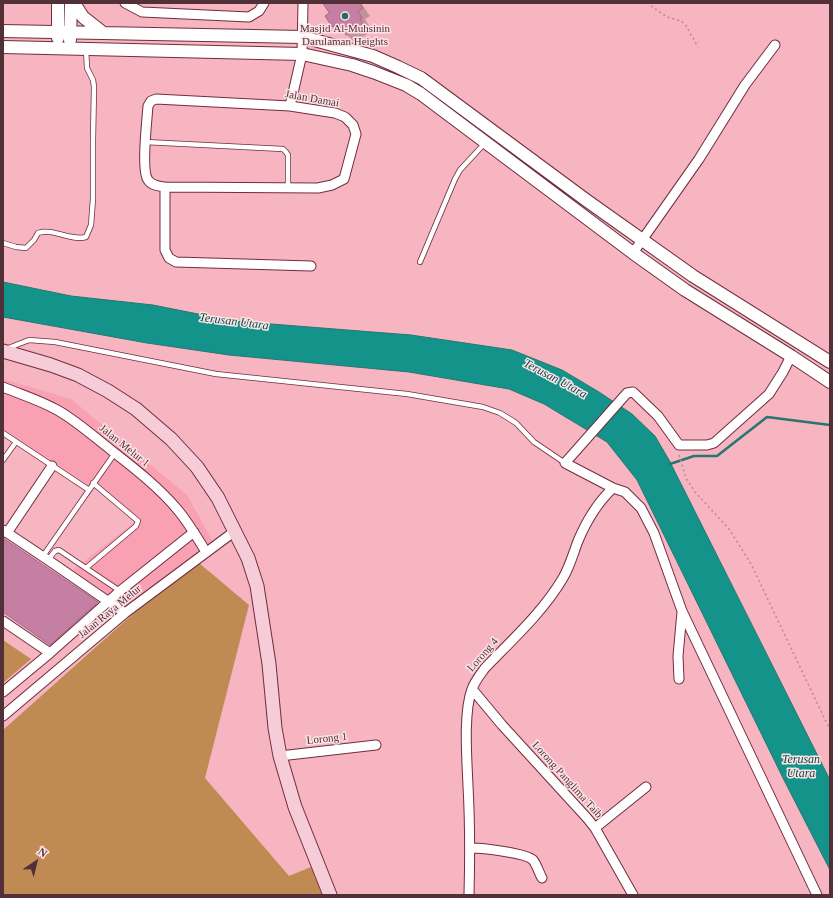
<!DOCTYPE html>
<html>
<head>
<meta charset="utf-8">
<style>
	body { margin:0 }
	#map { position:relative; width:833px; height:898px; overflow:hidden; background:#f6b5c0; font-family:"Times New Roman",serif }
	canvas { display:block }
	.frame { position:absolute; inset:0; border:4px solid #513137; pointer-events:none }
	.north { position:absolute; left:16px; top:842px; width:40px; height:40px; -webkit-text-stroke:3px #fce3e6; paint-order:stroke; rotate:35deg; font-size:11px; font-weight:700; line-height:16px; text-align:center; color:#513137 }
	.north::after { content:''; display:block; margin:auto; width:14px; height:18px; background:#513137; clip-path:polygon(50% 0,100% 100%,50% 72%,0 100%) }
</style>
</head>
<body>
<div id="map">
<canvas width="833" height="898"></canvas>
<div class="frame"></div>
<div class="north">N</div>
</div>
<script>
const context = document.querySelector('canvas').getContext('2d');
context.lineJoin = 'round';
function fillPath(path, color) {
  context.fillStyle = color;
  context.fill(path, 'evenodd');
}
function trace(path, color, width, dash) {
  context.strokeStyle = color;
  context.lineWidth = width;
  context.lineCap = dash ? 'butt' : 'round';
  context.setLineDash(dash || []);
  context.stroke(path);
}
function label(font, color, halo, rows, align = 'center') {
  context.font = font + ' "Times New Roman",serif';
  context.lineWidth = 3;
  context.setLineDash([]);
  context.textBaseline = 'middle';
  context.strokeStyle = halo;
  context.fillStyle = color;
  for (const [text, x, y, turn = 0] of rows) {
    context.save();
    context.translate(x, y);
    context.rotate((+turn || 0) * Math.PI / 180);
    context.textAlign = isNaN(turn) ? turn : align;
    if (halo) context.strokeText(text, 0, 0);
    context.fillText(text, 0, 0);
    context.restore();
  }
}
const built = new Path2D(`
	M3,379L71,399L187,495L217,549L134,613L73,570L136,521L95,488L90,495L3,437Z`);
const green = new Path2D(`
	M199,563L249,605L205,778L289,876L311,867L322,895H3V730L134,613Z
	M3,640L31,659L3,683Z`);
const water = new Path2D(`
	M3,282L71,296L153,305L233,321L411,335L512,350L562,370L599,392L632,414L655,436L669,460L830,780V870L784,780L637,480L607,442L544,404L509,389L409,372L229,355L147,343L3,317Z`);
const shadow = new Path2D(`
	M324,3H361L370,16L365,19L369,26L367,27L370,32L355,42L343,32L340,34L333,27L326,16L331,13Z
	M3,540L101,607L55,648L3,612Z`);
const stream = new Path2D(`
	M670,464L694,456H717L767,417L830,425`);
const building = new Path2D(`
	M323,3H359L363,8L358,11L362,18L360,19L363,24L346,35L343,30L341,31L337,24L332,27L325,16L329,13Z
	M3,538L98,602L50,645L3,612Z`);
const path = new Path2D(`
	M651,6L667,17L681,21L685,24L698,47
	M354,40L355,32
	M679,455L686,478L695,492L729,529L751,564L830,730`);
const service = new Path2D(`
	M145,142L283,149L286,152L288,155V187
	M3,243L16,247L26,248L34,240L38,233C54,228 70,241 86,237L91,225L93,199V140L94,87L93,80L87,68L86,49
	M420,262L455,179L460,170L485,143
	M6,349L29,340L55,342L216,374L407,394L483,407L500,413L516,423L534,442L565,463
	M3,433L89,490
	M3,460L16,442
	M43,556L115,453
	M48,560L55,551L59,550L120,591
	M86,568L136,526L138,521L93,483`);
const minor = new Path2D(`
	M125,3L142,12L249,17L259,11L264,3
	M156,99L290,106L335,113L345,117L353,125L356,134L344,179L332,185L318,188L165,187C159,186 152,186 148,180C141,171 147,120 148,106L151,101Z
	M290,106L302,54L303,3
	M165,187V250L169,258L176,262L311,266
	M633,253L699,159L745,85L775,45
	M791,356L783,372L769,394L714,443L707,445H679L658,416L633,392L627,393L565,463L613,488L625,492L641,508L654,533L682,611L817,895
	M3,387C22,395 42,401 59,411C76,421 91,434 106,446C130,465 157,485 177,509C188,522 197,537 206,552
	M3,530L48,560L125,613
	M7,533L52,466
	M3,621L50,653
	M679,679L678,656L682,612
	M472,689L502,725L587,818L595,828L633,895
	M3,692L50,653L120,591L194,532
	M3,716L125,613L235,531
	M280,756L376,745
	M595,828L646,787
	M471,848C482,848 526,853 533,860C537,865 539,873 542,878
	M469,895C470,858 470,822 468,786C467,760 463,713 472,689C475,681 480,675 485,668C512,640 543,612 563,578C570,566 573,554 578,541C586,522 598,502 613,488`);
const tertiary = new Path2D(`
	M74,3L83,17L102,32
	M3,31L303,37L373,56L398,67L421,78L586,200L693,276L830,362
	M58,38V3
	M70,40L71,3
	M3,47L302,54L352,65L373,72L406,85L421,94L633,253L685,290L791,356L830,382`);
const secondary = new Path2D(`
	M3,351L51,365L78,375L108,391L136,409L171,439L197,467L218,498L248,558L257,586L269,664L275,728L280,756L295,807L330,895`);
const markers = [
	[345,16,4,"#226c66"]
];
const poiNames = [
	["Masjid Al-Muhsinin",345,29],
	["Darulaman Heights",345,42]
];
const streetNames = [
	["Jalan Damai",312,99,10],
	["Jalan Melur 1",124,446,39],
	["Jalan Raya Melur",110,612,-39],
	["Lorong 4",483,655,-49],
	["Lorong 1",327,739,-6],
	["Lorong Panglima Taib",567,780,48]
];
const waterNames = [
	["Terusan Utara",234,322,7],
	["Terusan Utara",555,379,28],
	["Terusan",801,760],
	["Utara",801,774]
];
fillPath(built, '#f9a1b2');
fillPath(green, '#c08b52');
fillPath(water, '#13938a');
trace(water, '#267671', 1);
fillPath(shadow, '#0003');
trace(stream, '#267671', 2.5);
fillPath(building, '#c47fa3');
trace(building, '#ab688c', 1);
trace(service, '#712d3e', 6);
trace(minor, '#712d3e', 11);
trace(tertiary, '#712d3e', 14);
trace(secondary, '#712d3e', 15);
trace(path, '#bd8791', 1.5, [2, 3]);
trace(service, '#fff', 4.5);
trace(minor, '#fff', 9);
trace(tertiary, '#fff', 12);
trace(secondary, '#f5ccd7', 13);
for (const [x, y, r, color] of markers) {
  const dot = new Path2D();
  dot.arc(x, y, r, 0, 2 * Math.PI);
  context.fillStyle = color;
  context.fill(dot);
  trace(dot, '#fce3e6', 1.5);
}
label('11px', '#513137', '#fce3e6', poiNames);
label('11px', '#513137', '#fce3e6', streetNames);
label('italic 12px', '#054a45', '#fce3e6', waterNames);
</script>
</body>
</html>
